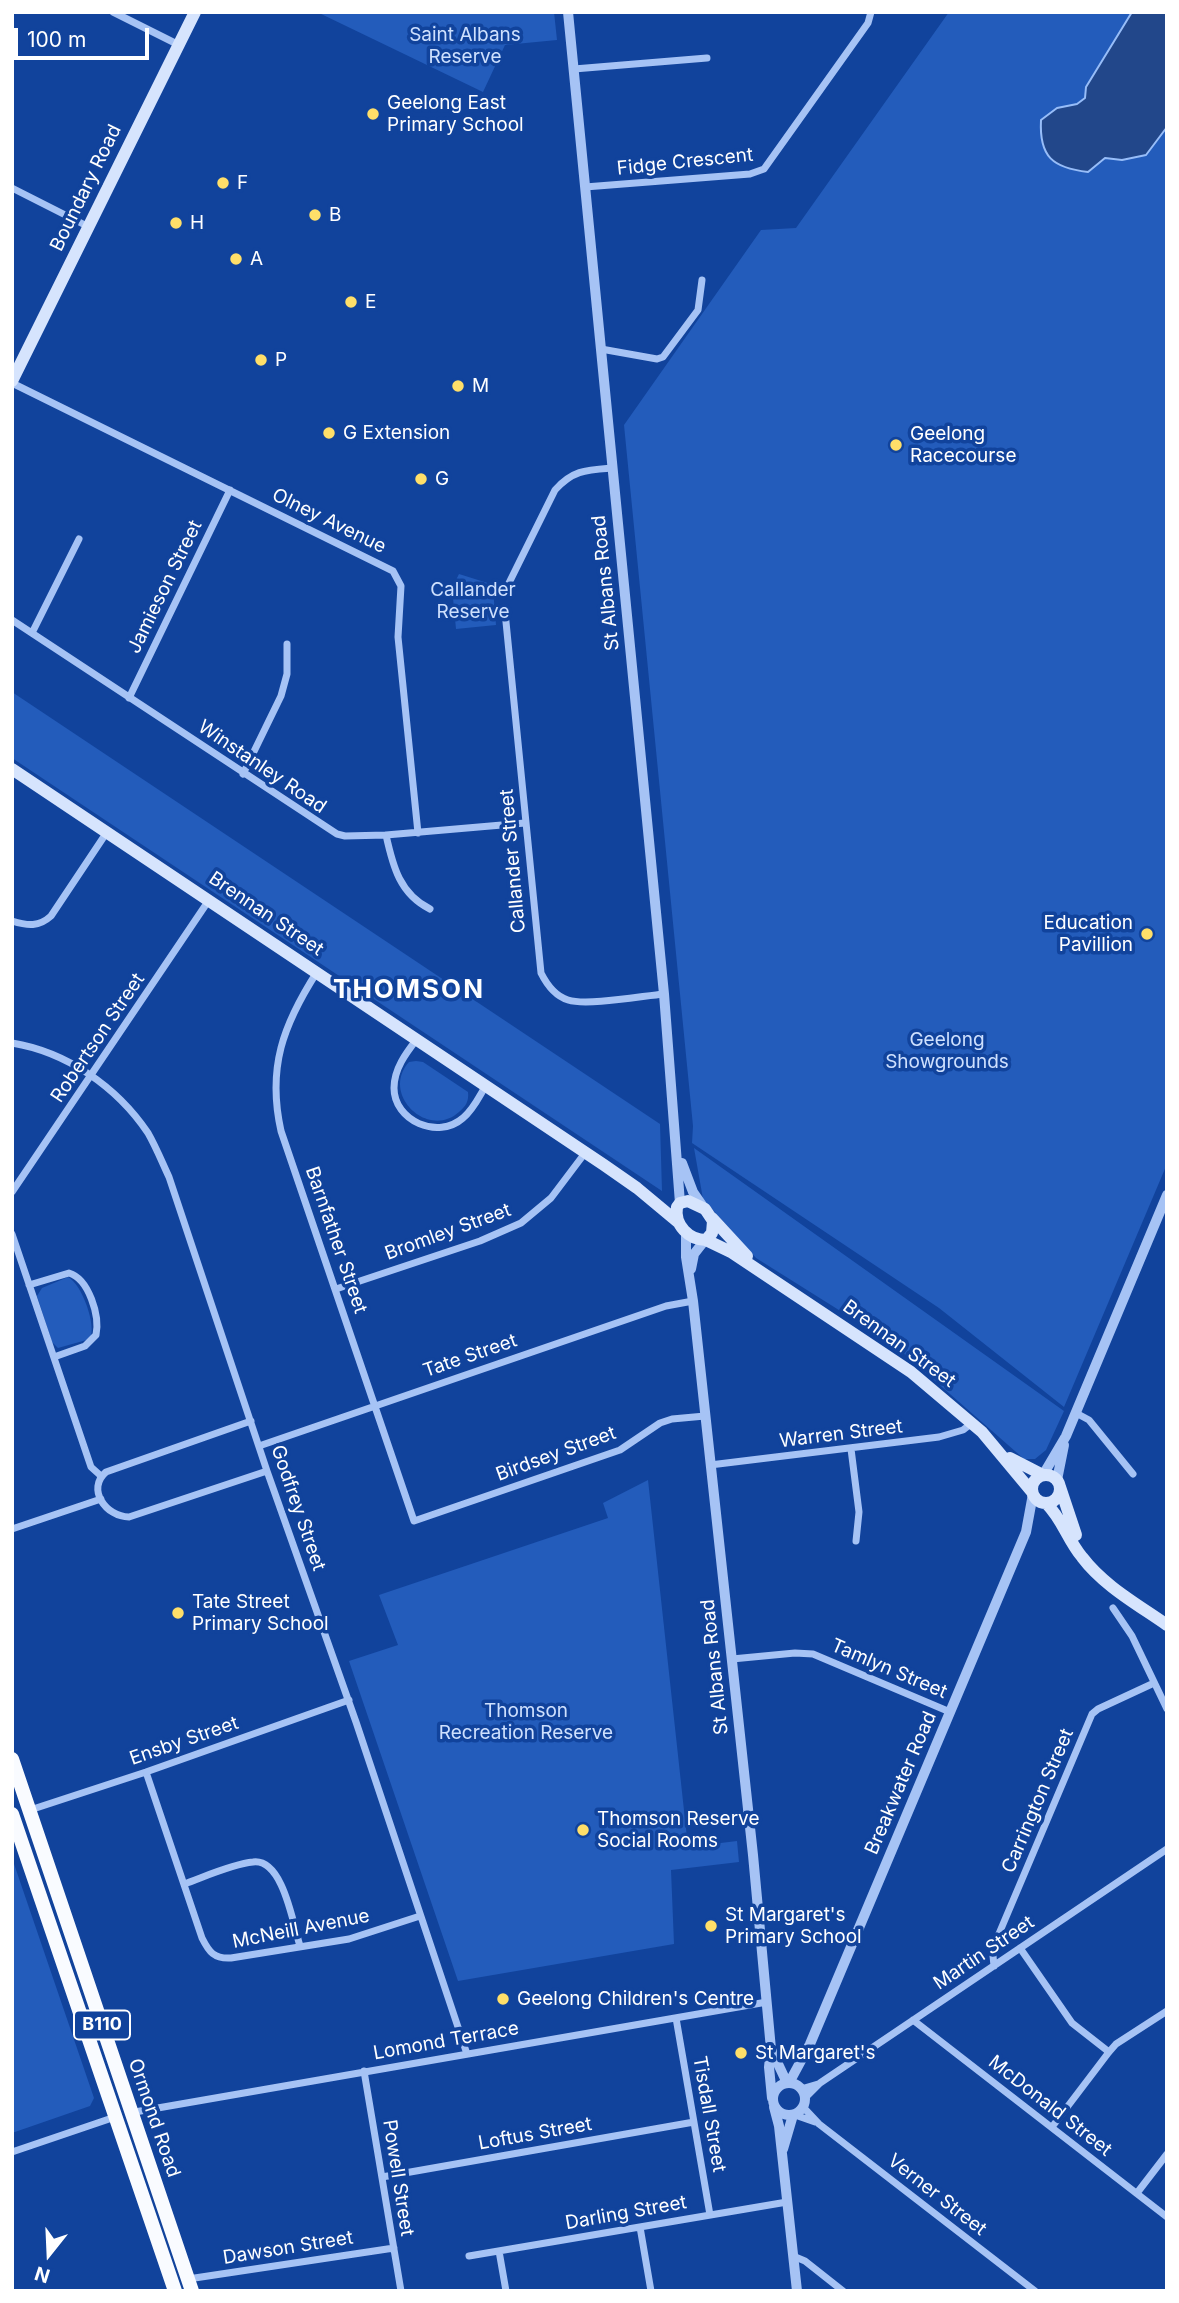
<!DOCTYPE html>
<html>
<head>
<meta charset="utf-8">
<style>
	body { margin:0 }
	#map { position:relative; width:1179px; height:2303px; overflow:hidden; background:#11439c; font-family:Inter,sans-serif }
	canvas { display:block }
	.frame { position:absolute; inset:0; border:14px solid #fff; pointer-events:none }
	.north { position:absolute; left:14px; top:2219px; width:70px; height:70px; -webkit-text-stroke:5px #11439c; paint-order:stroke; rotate:198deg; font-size:19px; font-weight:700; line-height:28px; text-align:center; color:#fff }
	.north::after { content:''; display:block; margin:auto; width:24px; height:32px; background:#fff; clip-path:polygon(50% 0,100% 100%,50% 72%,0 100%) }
	.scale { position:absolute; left:14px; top:28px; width:135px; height:32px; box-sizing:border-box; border:4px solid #fff; border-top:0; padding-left:9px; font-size:21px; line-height:24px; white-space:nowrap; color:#fff; -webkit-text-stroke:5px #11439c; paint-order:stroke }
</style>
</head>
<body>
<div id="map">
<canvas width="1179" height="2303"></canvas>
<div class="frame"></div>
<div class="north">N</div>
<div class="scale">100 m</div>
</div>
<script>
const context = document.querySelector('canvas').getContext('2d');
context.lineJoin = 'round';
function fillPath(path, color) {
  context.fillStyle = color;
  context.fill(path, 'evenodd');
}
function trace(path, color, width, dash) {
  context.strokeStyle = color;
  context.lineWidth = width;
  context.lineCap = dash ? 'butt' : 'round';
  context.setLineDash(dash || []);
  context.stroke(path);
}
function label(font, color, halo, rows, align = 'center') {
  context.font = font + ' Inter,sans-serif';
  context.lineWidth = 7;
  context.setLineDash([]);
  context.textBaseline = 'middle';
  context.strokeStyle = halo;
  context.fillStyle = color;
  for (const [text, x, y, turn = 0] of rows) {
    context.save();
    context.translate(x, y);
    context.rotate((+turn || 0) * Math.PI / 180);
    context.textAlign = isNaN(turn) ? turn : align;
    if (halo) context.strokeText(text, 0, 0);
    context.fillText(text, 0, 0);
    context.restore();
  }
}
const green = new Path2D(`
	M317,12H554L557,40L505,45L483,92Z
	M949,12H1167V1164L1064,1407L939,1308L692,1143L693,1126L624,425L761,230L796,228Z
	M459,574L494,585L493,589L496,625L456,629L452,588Z
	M12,692L660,1124L662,1191L12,758Z
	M416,1061L423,1062L468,1092C469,1101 466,1106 459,1112C428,1140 380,1094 409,1062Z
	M694,1148L1064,1411L1046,1450L1035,1459H1024L893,1344L756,1258L703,1199Z
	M68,1277C82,1284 97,1326 90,1339L58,1348L52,1342L37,1296L42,1288Z
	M648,1480L688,1847L737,1841L739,1862L671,1870L674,1944L458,1981L349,1661L398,1645L379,1595L608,1518L603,1503Z
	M12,1858L94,2098L90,2106L12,2133Z`);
const water = new Path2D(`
	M1132,12H1167V127L1146,155L1122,160L1105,158L1088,172C1053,168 1039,157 1041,120L1057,108L1077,104L1085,98L1086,87Z`);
const minor = new Path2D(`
	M113,12L179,45
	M574,69L707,58
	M585,187L750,174L764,169L868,23L871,12
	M12,188L89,227
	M601,349L657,359L663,357L698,310L702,280
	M12,383L393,571L401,586L398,637L418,833
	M505,591L555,490C573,470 586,470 613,468
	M505,612L541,973C547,985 555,996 568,1000C587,1006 642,996 664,994
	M12,620L337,834L345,836L386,835L525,823
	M32,633L79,539
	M129,698L230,490
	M243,774L281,696L287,674V644
	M386,835C393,867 400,894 430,909
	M12,921C28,926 39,927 51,916L107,832
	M317,972C283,1025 267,1068 281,1131L414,1521L620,1450L660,1423L672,1419L705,1416
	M417,1039C406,1053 394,1069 394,1088C394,1121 438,1140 463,1118C473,1110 479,1097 485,1087
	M12,1043C67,1052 117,1087 148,1133C156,1147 162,1162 169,1177L267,1471L356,1722L467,2054
	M12,1192L209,900
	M12,1234L91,1467L101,1476
	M29,1285L69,1273C89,1279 100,1316 96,1335L85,1346L54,1357
	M336,1289L480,1241L521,1223L551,1198L585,1153
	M1076,1413L1089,1420L1133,1474
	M251,1421L106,1472C86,1489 106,1517 129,1517L267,1471
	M259,1446L666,1306L693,1301
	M851,1449L859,1512L856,1541
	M710,1465L939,1437L963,1430L972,1423
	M12,1529L101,1499
	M1113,1608L1132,1636L1167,1709
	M732,1659L795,1653L813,1654L950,1712
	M146,1772L202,1938C209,1952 214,1959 231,1958L349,1939L420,1916
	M30,1810L146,1772L349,1700
	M184,1884C204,1877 232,1864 253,1862C283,1858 293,1924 300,1946
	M1020,1948L1072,2023L1109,2052
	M994,1966L993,1956L998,1936L1092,1714L1098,1709L1154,1683
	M676,2018L710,2215
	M913,2020L1167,2217
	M364,2071L401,2291
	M801,2089L818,2084
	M805,2098L820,2083L1167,1849
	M803,2107L819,2124L1035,2291
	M129,2113L767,2002
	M795,2115L815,2122
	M1052,2127L1109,2052L1116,2044L1167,2011
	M12,2152L118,2116
	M382,2177L694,2122
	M1137,2193L1167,2154
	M640,2227L651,2291
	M499,2251L506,2291
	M469,2256L787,2202
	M793,2256L805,2261L843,2291
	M188,2279L394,2248`);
const tertiary = new Path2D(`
	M568,12L664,994L680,1203
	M682,1163L693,1192L704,1208
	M686,1233V1257L693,1301L753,1855L771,2049L769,2067L772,2098
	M691,1269L694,1254L705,1240
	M1043,1475L1066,1436L1167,1195
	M1057,1480L1064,1445
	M772,2051L787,2083
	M773 2099a16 16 0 1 1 32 0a16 16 0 1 1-32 0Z
	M789,2083L810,2044L1026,1532L1033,1494
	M774,2107L779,2126L797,2291
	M783,2149L793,2115`);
const secondary = new Path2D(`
	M12,381L195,12
	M12,769L604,1165L637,1188L679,1223
	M688,1201L705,1209L713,1221L712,1233L706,1240C689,1240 674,1225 677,1207L680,1203Z
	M712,1218L747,1256
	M706,1240L731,1252L911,1372L982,1432L1032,1492
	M1010,1458L1043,1475
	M1032 1489a14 14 0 1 1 28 0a14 14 0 1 1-28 0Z
	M1060,1487L1076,1535
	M1046,1503C1063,1520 1067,1539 1082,1557C1104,1586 1137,1604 1167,1625`);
const trunk = new Path2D(`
	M12,1759L192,2291
	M12,1814L175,2291`);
const markers = [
	[373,114,7,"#ffdf69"],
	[223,183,7,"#ffdf69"],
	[315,215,7,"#ffdf69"],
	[176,223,7,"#ffdf69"],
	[236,259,7,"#ffdf69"],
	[351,302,7,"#ffdf69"],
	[261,360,7,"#ffdf69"],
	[458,386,7,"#ffdf69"],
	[329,433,7,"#ffdf69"],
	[896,445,7,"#ffdf69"],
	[421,479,7,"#ffdf69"],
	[1147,934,7,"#ffdf69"],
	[178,1613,7,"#ffdf69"],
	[583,1830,7,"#ffdf69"],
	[711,1926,7,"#ffdf69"],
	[503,1999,7,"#ffdf69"],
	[741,2053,7,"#ffdf69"]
];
const shields = [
	[102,2025,56]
];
const shieldNames = [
	["B110",102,2025]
];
const parkNames = [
	["Saint Albans",465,35],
	["Reserve",465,57],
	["Callander",473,590],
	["Reserve",473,612],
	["Geelong",947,1040],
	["Showgrounds",947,1062],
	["Thomson",526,1711],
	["Recreation Reserve",526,1733]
];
const poiNames = [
	["Geelong East",387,103],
	["Primary School",387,125],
	["F",237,183],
	["B",329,215],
	["H",190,223],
	["A",250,259],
	["E",365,302],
	["P",275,360],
	["M",472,386],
	["G Extension",343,433],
	["Geelong",910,434],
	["Racecourse",910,456],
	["G",435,479],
	["Education",1133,923,"right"],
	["Pavillion",1133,945,"right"],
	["Tate Street",192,1602],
	["Primary School",192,1624],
	["Thomson Reserve",597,1819],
	["Social Rooms",597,1841],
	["St Margaret's",725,1915],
	["Primary School",725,1937],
	["Geelong Children's Centre",517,1999],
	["St Margaret's",755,2053]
];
const streetNames = [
	["Fidge Crescent",685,162,-6],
	["Boundary Road",86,188,-64],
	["Olney Avenue",329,521,26],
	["St Albans Road",606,583,-96],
	["Jamieson Street",165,587,-64],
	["Winstanley Road",262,767,34],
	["Callander Street",513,861,-95],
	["Brennan Street",266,914,34],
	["Robertson Street",98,1038,-56],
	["Bromley Street",448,1232,-20],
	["Barnfather Street",336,1240,71],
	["Brennan Street",899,1344,36],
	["Tate Street",470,1356,-19],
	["Warren Street",841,1434,-7],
	["Birdsey Street",556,1454,-20],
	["Godfrey Street",298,1508,71],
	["St Albans Road",715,1667,-96],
	["Tamlyn Street",889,1669,23],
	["Ensby Street",184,1741,-19],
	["Breakwater Road",901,1783,-67],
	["Carrington Street",1038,1801,-67],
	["McNeill Avenue",301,1929,-11],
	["Martin Street",984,1953,-34],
	["Lomond Terrace",446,2041,-10],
	["McDonald Street",1050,2106,38],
	["Tisdall Street",709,2114,80],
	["Ormond Road",154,2118,71],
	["Loftus Street",535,2134,-10],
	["Powell Street",398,2178,81],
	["Verner Street",937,2195,38],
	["Darling Street",626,2213,-10],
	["Dawson Street",288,2248,-9]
];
const districtNames = [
	["THOMSON",409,990]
];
fillPath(green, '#235cbb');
fillPath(water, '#22478a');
trace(water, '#97bdf8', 2);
trace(minor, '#a6c3f5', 7);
trace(tertiary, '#a6c3f5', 10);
trace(secondary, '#d6e4fd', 12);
trace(trunk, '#f9fbff', 14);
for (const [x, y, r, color] of markers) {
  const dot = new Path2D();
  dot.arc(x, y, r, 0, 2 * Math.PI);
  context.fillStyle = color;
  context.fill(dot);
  trace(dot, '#11439c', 2.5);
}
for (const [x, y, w] of shields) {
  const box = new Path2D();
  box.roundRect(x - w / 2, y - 14.5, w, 29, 5);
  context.fillStyle = '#11439c';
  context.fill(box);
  trace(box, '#fff', 2);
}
label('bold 18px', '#fff', null, shieldNames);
label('19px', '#cee0fe', '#11439c', parkNames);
label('19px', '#fff', '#11439c', poiNames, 'left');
label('19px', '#fff', '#11439c', streetNames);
context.letterSpacing = '2px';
label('bold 26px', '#fff', '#11439c', districtNames);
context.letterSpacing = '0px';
</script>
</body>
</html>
